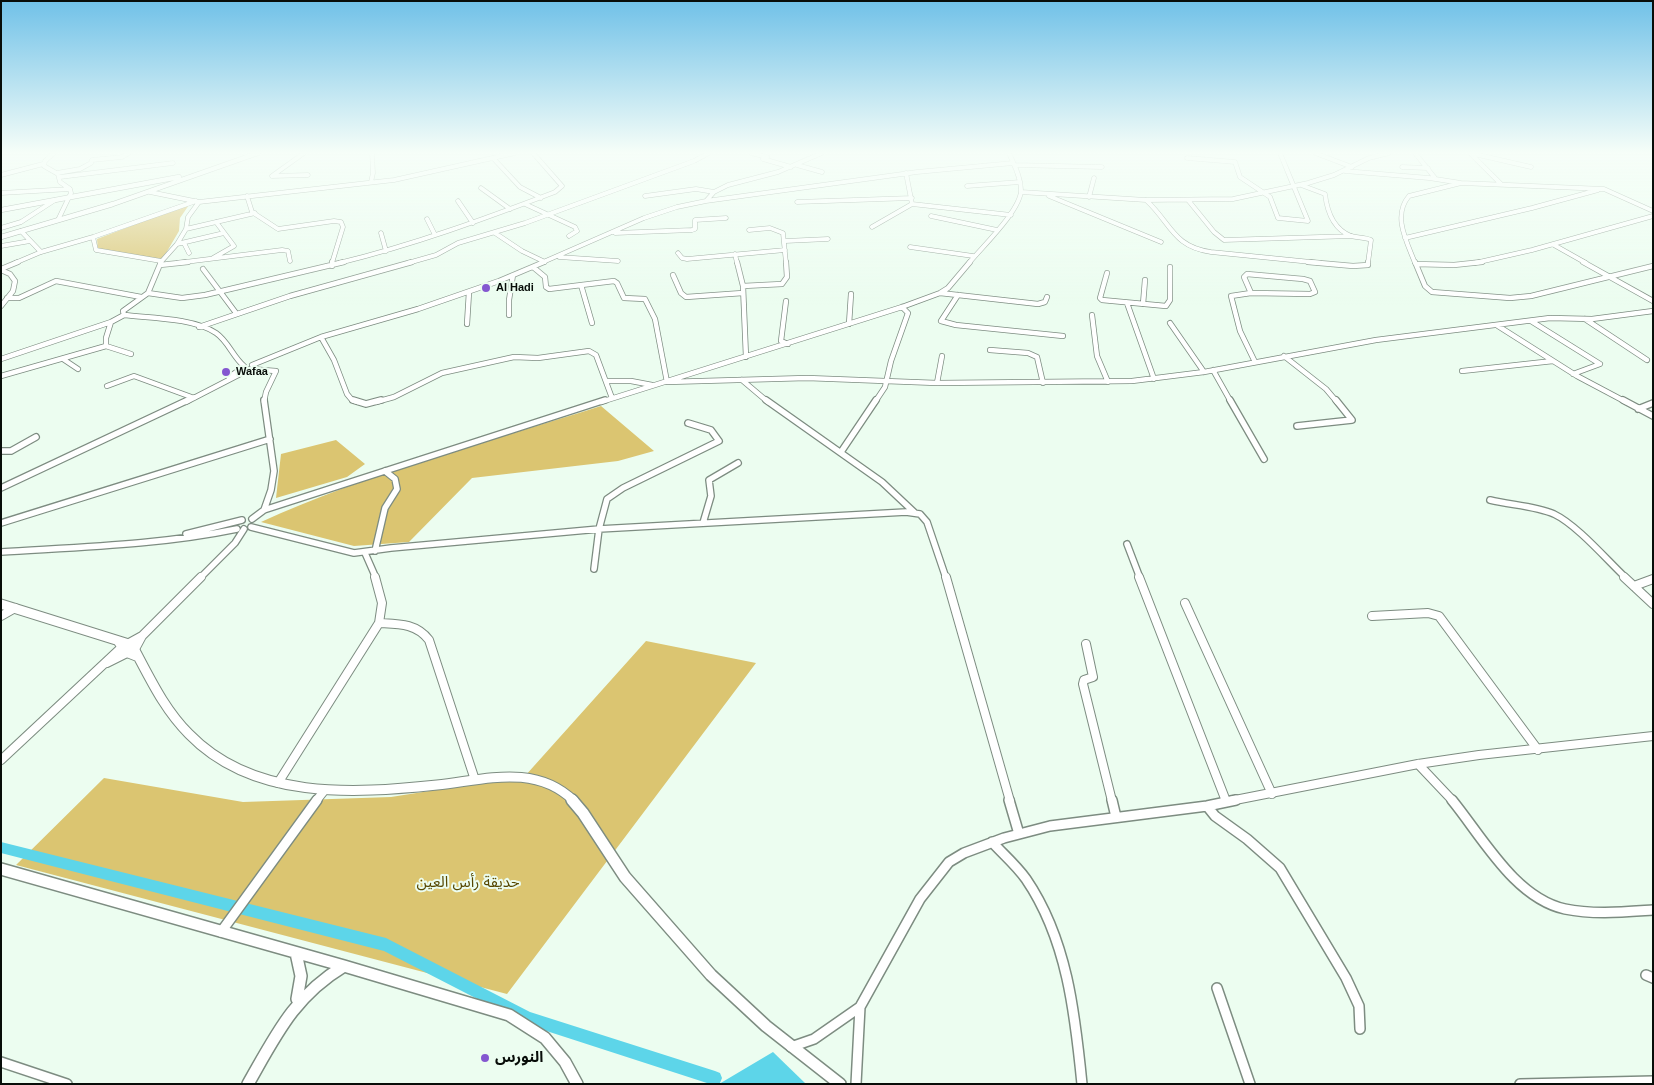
<!DOCTYPE html>
<html>
<head>
<meta charset="utf-8">
<style>
	body { margin:0 }
	#map { position:relative; width:1654px; height:1085px; overflow:hidden; background:#ecfdf0; font-family:Arial,sans-serif }
	canvas { display:block }
	.frame { position:absolute; inset:0; border:2px solid #080d09; pointer-events:none }
</style>
</head>
<body>
<div id="map">
<canvas width="1654" height="1085"></canvas>
<div class="frame"></div>
</div>
<script>
const context = document.querySelector('canvas').getContext('2d');
context.lineJoin = 'round';
function fillPath(path, color) {
  context.fillStyle = color;
  context.fill(path, 'evenodd');
}
function trace(path, color, width, dash) {
  context.strokeStyle = color;
  context.lineWidth = width;
  context.lineCap = dash ? 'butt' : 'round';
  context.setLineDash(dash || []);
  context.stroke(path);
}
function label(font, color, halo, rows, align = 'center') {
  context.font = font + ' Arial,"Noto Sans Arabic",sans-serif';
  context.lineWidth = 4;
  context.setLineDash([]);
  context.textBaseline = 'middle';
  context.strokeStyle = halo;
  context.fillStyle = color;
  for (const [text, x, y, turn = 0] of rows) {
    context.save();
    context.translate(x, y);
    context.rotate((+turn || 0) * Math.PI / 180);
    context.textAlign = isNaN(turn) ? turn : align;
    if (halo) context.strokeText(text, 0, 0);
    context.fillText(text, 0, 0);
    context.restore();
  }
}
const green = new Path2D(`
	M189,205L180,218L179,231L162,260L98,251L97,239L178,208Z
	M601,406L654,451L618,461L472,478L409,542L354,546L261,522C368,473 488,442 601,406Z
	M336,440L365,464L347,477L276,498L281,454Z
	M646,641L756,663L507,994L16,865L104,778L243,802L391,797L525,776Z`);
const water = new Path2D(`
	M773,1052L806,1084H719Z`);
const canal = new Path2D(`
	M1,842L386,938L530,1012L715,1071L720,1073L722,1078L720,1083L710,1084L528,1025L384,951L1,853Z`);
const minorFar4 = new Path2D(`
	M54,153L45,161L44,166L58,174L60,182L70,189L71,193L58,220
	M304,153L272,176L308,175
	M751,153L767,157L763,159L791,167
	M1315,153L1352,167
	M1415,153L1435,178
	M1470,153L1531,167
	M1470,153L1501,184
	M493,158L520,187L541,198
	M1187,158L1235,162L1240,177L1270,197L1278,218L1308,221L1280,153
	M797,165L822,172
	M1014,165L1102,167
	M1402,167L1428,168
	M1345,171L1429,178L1461,183L1604,189L1653,211
	M57,173L80,169L91,163L92,160L122,157L129,153
	M1,175L43,164
	M60,177L173,163
	M371,182L373,173L372,153
	M1301,185L1325,194C1327,211 1333,229 1351,236C1358,238 1365,237 1371,240L1368,263
	M967,186L1020,182
	M481,188L510,209
	M150,192L199,202L188,217L186,229L177,244L160,263
	M1021,192L1146,200L1233,199L1308,183L1334,175L1369,158L1389,153
	M1,193L70,189
	M247,196L252,212L278,229L334,221L341,222L343,227L332,263
	M645,196L696,189L714,192
	M1049,196L1161,242
	M1089,197L1094,178
	M1146,200C1171,223 1173,247 1211,252L1321,263
	M1188,200L1214,232L1224,240L1352,236
	M458,201L473,223
	M706,201L917,172L1013,163
	M199,202L394,180L515,153
	M797,202L912,198
	M525,204L575,227L577,231L569,236
	M912,204L1011,215
	M931,216L997,230
	M427,219L435,235
	M872,227L912,204L906,173
	M1,228L21,222L55,200
	M186,229L255,213
	M749,230L770,228L783,233L786,263
	M21,231L41,252
	M381,233L386,251
	M495,233L522,251L545,262
	M615,233L692,230L695,229V220L726,218
	M93,237L96,250L161,261
	M1405,238L1532,208L1598,190
	M785,241L828,239
	M184,243L189,253
	M177,244L224,233
	M1554,245L1586,263
	M1,246L30,241
	M910,247L973,256
	M678,253L682,258L687,259L785,250
	M735,254L737,263
	M559,257L618,261
	M213,258L234,246L216,222
	M15,263L41,252L93,237L196,201
	M177,263L282,250L288,251L290,261
	M339,263C413,245 484,219 555,192L562,186L533,153
	M408,263L436,255L458,243L525,223L694,161L709,153
	M541,263L644,218L677,207L706,201L714,192L728,185L778,172L822,153
	M969,263C982,247 1021,210 1021,190C1021,177 1014,165 1009,153
	M1415,263C1407,242 1392,216 1409,196L1461,183
	M1475,263L1532,250L1653,216`);
const minorFar3 = new Path2D(`
	M737,262L743,286L746,357
	M1308,262L1353,266L1368,265V262
	M1415,262L1425,286L1432,292L1510,298L1531,296L1653,266
	M1583,262L1653,301
	M1416,264L1454,265L1482,262
	M160,265L188,262
	M332,266V262
	M533,267L545,277L546,287L549,289L614,281L617,283L624,298L645,299L655,319L667,382L807,378L937,383L1132,381L1204,372L1376,340L1550,318L1592,319L1653,311
	M1,269L18,262
	M203,269L236,313
	M1,270L10,274L15,281L13,291L1,306
	M1107,273L1100,298L1102,300L1166,306L1170,300V267
	M1247,274L1303,279L1310,281L1315,292L1310,294L1251,293L1244,277Z
	M673,275L681,293L686,297L743,293
	M581,285L592,323
	M743,286L782,284L787,277L786,262
	M148,293L182,298L205,295L344,262
	M940,293L1038,304L1045,302L1047,297
	M1251,293L1231,296L1240,331L1255,362
	M958,295L941,321L956,325L1063,336
	M7,298H19L56,281L141,297
	M786,301L781,341L788,344
	M1127,303L1154,379
	M1143,304L1145,280
	M124,315C150,318 194,318 216,333C228,341 233,357 244,366
	M509,315V300L513,275
	M1092,315L1097,356L1108,382
	M1585,319L1647,360
	M1531,321L1600,364L1573,374
	M111,322L106,338V346L131,354
	M1170,323L1204,372
	M467,324L469,292
	M849,324L851,294
	M1498,326L1577,376L1626,402
	M199,327L290,296L412,262
	M321,337L334,360L347,394L352,400L358,402
	M990,350L1028,353L1037,357L1043,383
	M1284,356L1326,389L1337,402
	M1,359L111,322L124,315L123,311L148,293L161,262
	M63,359L78,369
	M252,365L321,337L418,309L499,281L544,262
	M250,369L276,371L266,392L264,402
	M1213,370L1231,402
	M1462,371L1553,361
	M1,376L106,346
	M229,377L242,368
	M742,380L768,402
	M606,381H631L652,385
	M937,383L942,356
	M107,386L134,376L194,398
	M186,402L248,370
	M376,402L394,397L442,373L514,357L538,358L589,351L596,355L612,398
	M601,402L902,307L940,293L948,288L970,262
	M875,402L885,387L891,361L908,313L902,307`);
const minorFar2 = new Path2D(`
	M264,400L274,471L271,490L264,510
	M353,400L366,404L381,400
	M766,400L882,482L915,513
	M1230,400L1264,459
	M1623,400L1653,416
	M1638,409L1653,403
	M1297,426L1352,420L1336,400
	M1,451H11L36,437
	M841,452L876,400
	M1,488L188,400
	M1490,500C1510,505 1536,506 1554,514C1577,525 1606,559 1626,578
	M252,519L264,510L605,400
	M1,523L270,439
	M703,523L711,496L709,480L738,463
	M251,527L354,553L391,548L599,529L906,512L920,514L927,522L946,578
	M186,534L242,520
	M1127,544L1140,578
	M375,551L385,508L397,489L395,479L385,471
	M1,552C79,547 160,545 237,529
	M365,553L376,578
	M594,569L599,529L607,499L623,488L719,441L711,430L688,423
	M200,578L235,543L244,529`);
const minorFar1 = new Path2D(`
	M946,577L1010,801
	M1139,577L1226,801
	M1624,577L1653,604
	M1634,586L1653,579
	M1185,603L1272,794
	M1,616L15,608
	M1372,616L1428,613L1439,616L1538,750
	M379,623C398,624 416,623 429,640L475,780
	M1086,644L1093,677L1084,680L1083,684L1112,801
	M107,663L135,649L142,636L201,577
	M1,760L122,647L142,636
	M1418,764L1453,801
	M278,783L379,623L382,603L375,577
	M316,801L324,791
	M1230,801L1418,764L1479,755L1653,736`);
const minor = new Path2D(`
	M1009,800L1019,834
	M1112,800L1116,817
	M1225,800L1226,802
	M1452,800C1483,838 1515,898 1565,909C1594,915 1624,912 1653,910
	M1207,806L1215,816L1247,839L1280,868L1346,978L1359,1006L1360,1029
	M992,842C1003,854 1016,865 1026,879C1067,939 1075,1013 1082,1084
	M221,932L317,800
	M1646,975L1653,978
	M1217,988L1250,1084
	M791,1047L814,1039L860,1007
	M1,1062L67,1084
	M856,1084L860,1007L920,899L949,862L964,853L1004,838L1050,826L1207,806L1236,800
	M1520,1084L1653,1081`);
const tertiaryFar2 = new Path2D(`
	M1,210L179,177
	M1,237L113,204L258,153`);
const tertiaryFar1 = new Path2D(`
	M1,604L132,645C149,676 163,708 189,734C253,800 353,794 437,785C485,780 535,763 574,801
	M118,641L126,652L136,656`);
const tertiary = new Path2D(`
	M572,800L583,813L625,877L711,975L766,1026L840,1084
	M1,869L344,966L509,1015L545,1038L565,1062L577,1084
	M296,953L301,976L297,999
	M248,1084C276,1035 294,996 344,966`);
const markers = [
	[486,288,5,"#8457d0"],
	[226,372,5,"#8457d0"],
	[485,1058,5,"#8457d0"]
];
const farPoinames = [
	["Al Hadi",496,288],
	["Wafaa",236,372]
];
const nearParknames = [
	["حديقة رأس العين",468,883]
];
const nearPoinames = [
	["النورس",495,1058]
];
fillPath(green, '#dbc571');
fillPath(water, '#5dd5e9');
fillPath(canal, '#5dd5e9');
trace(minorFar4, '#7d8c81', 5);
trace(minorFar3, '#7d8c81', 6);
trace(minorFar2, '#7d8c81', 8);
trace(minorFar1, '#7d8c81', 10);
trace(minor, '#7d8c81', 12);
trace(tertiaryFar2, '#7d8c81', 5.5);
trace(tertiaryFar1, '#7d8c81', 11);
trace(tertiary, '#7d8c81', 14);
trace(minorFar4, '#fff', 4);
trace(minorFar3, '#fff', 4.5);
trace(minorFar2, '#fff', 5.5);
trace(minorFar1, '#fff', 8);
trace(minor, '#fff', 9);
trace(tertiaryFar2, '#fff', 4.5);
trace(tertiaryFar1, '#fff', 9);
trace(tertiary, '#fff', 11);
const sky = context.createLinearGradient(0, 0, 0, 305);
sky.addColorStop(0, '#70c1e8');
sky.addColorStop(0.5, '#f6fef8');
sky.addColorStop(1, '#f6fef800');
context.fillStyle = sky;
context.fillRect(0, 0, 1654, 305);
for (const [x, y, r, color] of markers) {
  const dot = new Path2D();
  dot.arc(x, y, r, 0, 2 * Math.PI);
  context.fillStyle = color;
  context.fill(dot);
  trace(dot, '#ecfdf0', 2);
}
label('bold 11px', '#080d09', '#ecfdf0', farPoinames, 'left');
label('15px', '#564700', '#ecfdf0', nearParknames);
label('bold 15px', '#080d09', '#ecfdf0', nearPoinames, 'left');
</script>
</body>
</html>
